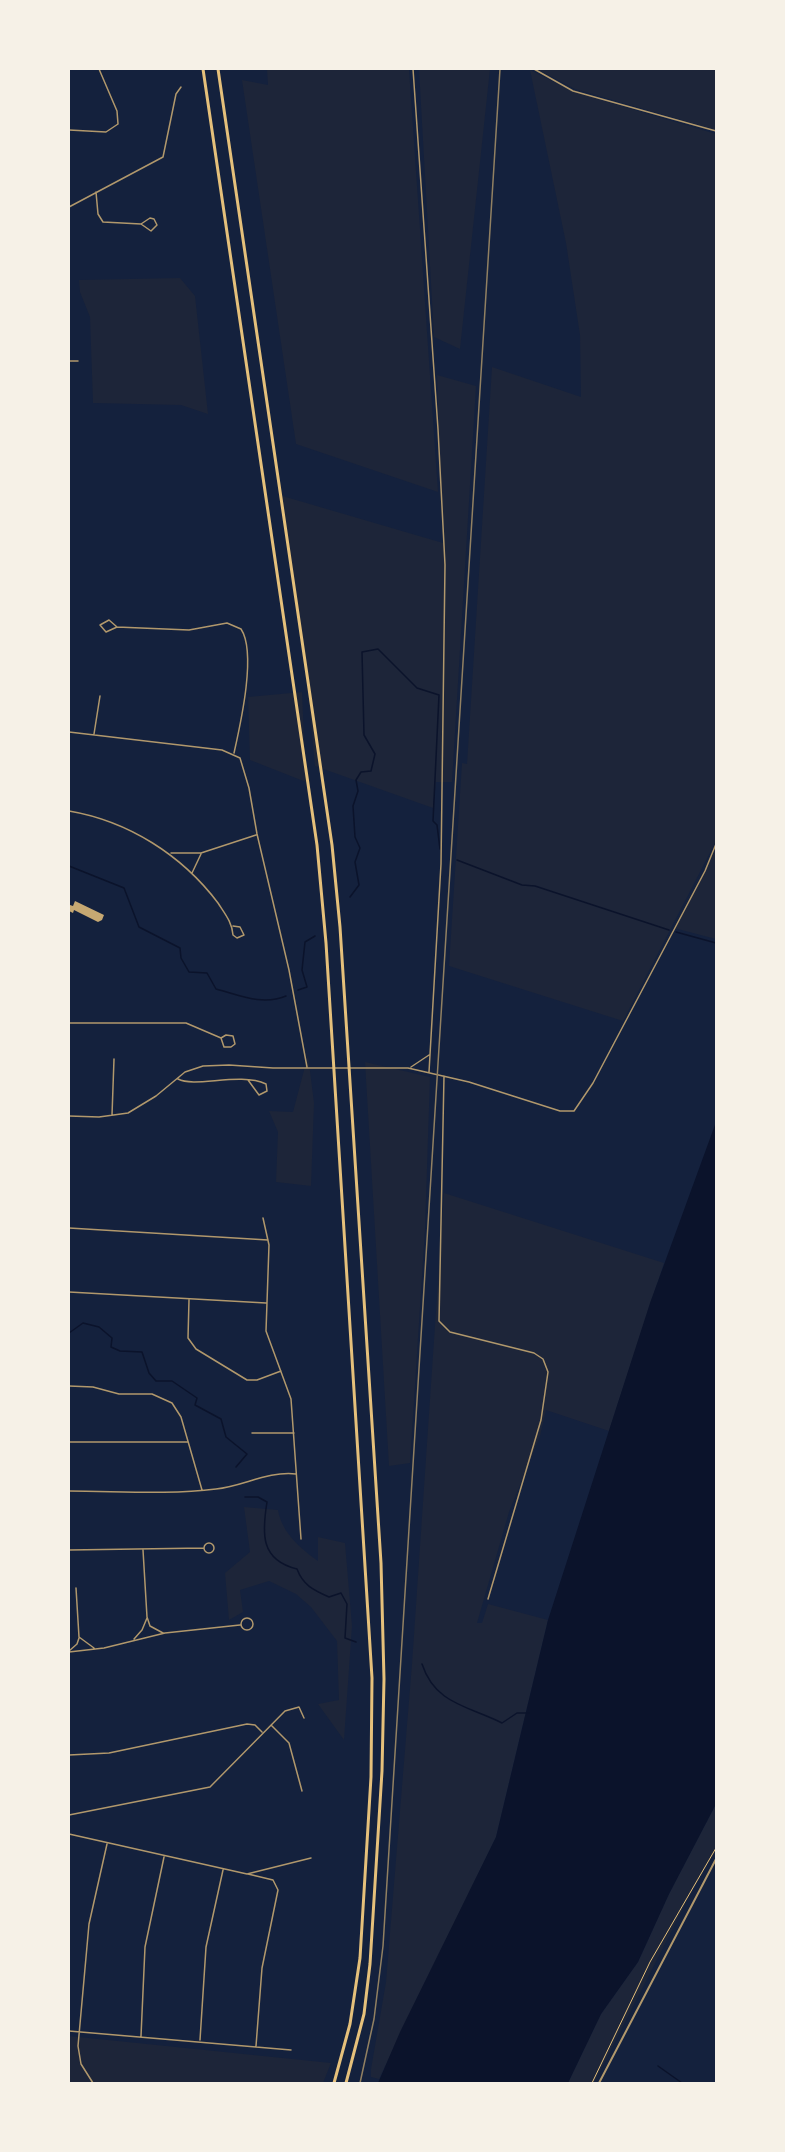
<!DOCTYPE html>
<html>
<head>
<meta charset="utf-8">
<style>
	body { margin:0 }
	#map { position:relative; width:785px; height:2152px; overflow:hidden; background:#14213d; font-family:"Titillium Web",sans-serif }
	canvas { display:block }
	.frame { position:absolute; inset:0; border:70px solid #f6f1e7; pointer-events:none }
</style>
</head>
<body>
<div id="map">
<canvas width="785" height="2152"></canvas>
<div class="frame"></div>
</div>
<script>
const context = document.querySelector('canvas').getContext('2d');
context.lineJoin = 'round';
function fillPath(path, color) {
  context.fillStyle = color;
  context.fill(path, 'evenodd');
}
function trace(path, color, width, dash) {
  context.strokeStyle = color;
  context.lineWidth = width;
  context.lineCap = dash ? 'butt' : 'round';
  context.setLineDash(dash || []);
  context.stroke(path);
}
const green = new Path2D(`
	M267,69H409L438,492L296,444L242,80L268,85Z
	M419,69H490L460,349L434,337Z
	M537,69H716V130L575,89Z
	M530,70L574,92L716,134V841L623,1021L449,966L462,763L467,764L492,367L581,397L580,335L566,243Z
	M180,278L195,296L208,414L181,405L93,403L90,317L80,292L79,280Z
	M437,375L476,386L452,782H436L433,808L315,766L306,673L279,495L443,543Z
	M302,692L306,782L250,760L248,697Z
	M716,848V939L674,928Z
	M308,1055L314,1103L311,1186L276,1182L278,1132L269,1111L293,1112Z
	M365,1062L430,1077L425,1229L410,1463L389,1466Z
	M444,1193L664,1263L609,1431L546,1410L540,1436L509,1512L477,1623H482L488,1604L548,1620L496,1837L379,2079L371,2077V2069L386,1982L412,1664Z
	M244,1507L278,1510C282,1533 300,1548 318,1561V1537L345,1543L352,1626L344,1740L318,1704L339,1700L337,1641L311,1607L296,1594L269,1581L240,1590L243,1612L229,1620L225,1573L250,1552Z
	M716,1804V1851L694,1887L594,2083H568L601,2014L638,1962L669,1894Z
	M69,2036L331,2063L323,2083H69Z`);
const water = new Path2D(`
	M716,1122V1804L669,1894L638,1962L601,2014L568,2083H378L400,2032L496,1837L548,1620L650,1303Z`);
const stream = new Path2D(`
	M457,860L522,885L535,886L669,930
	M69,866L124,888L139,927L180,948L181,958L189,972L207,973L216,989C239,995 262,1006 286,996
	M350,897L359,885L355,862L360,848L355,837L353,806L358,791L356,780L361,772L371,771L375,754L364,735L362,652L378,649L417,688L439,695L433,821L437,825L440,849
	M676,932L716,943
	M298,990L307,987L302,970L305,942L315,936
	M69,1333L83,1323L99,1327L112,1338L111,1347L120,1351L142,1352L149,1373L156,1381H172L197,1398L195,1405L221,1419L226,1437L247,1454L236,1467
	M245,1497H258L267,1502C262,1533 260,1560 297,1569C303,1585 313,1590 329,1597L341,1593L347,1604L345,1638L356,1642
	M422,1664C435,1704 468,1706 502,1723L517,1713H529
	M658,2066L682,2083`);
const building = new Path2D(`
	M75,901L104,915L102,920L98,922L74,910L73,913L69,911L70,905L73,906Z`);
const path = new Path2D(`
	M592,2083L650,1962L716,1848`);
const minor = new Path2D(`
	M413,69L438,429L445,565L441,864L429,1072
	M534,69L573,91L716,131
	M69,130L106,132L118,124L117,111L99,69
	M96,192L98,214L103,222L141,224L151,231L157,225L154,219L150,218L141,224
	M69,207L163,157L176,94L181,87
	M69,361H78
	M117,627L106,632L100,625L109,620L117,627L189,630L227,623L241,629C257,653 240,726 234,753
	M69,732L222,750L240,758L249,788L257,834L289,970L307,1067
	M94,734L100,696
	M69,811C128,821 182,855 218,903C225,914 232,922 233,935L237,938L244,935L240,927L233,926
	M171,853H201L256,835
	M192,873L201,854
	M69,1023H186L221,1038L224,1047H231L235,1044L233,1036L226,1035L221,1038
	M411,1067L429,1055
	M444,1076L439,1321L450,1332L534,1353L543,1359L548,1372L541,1420L488,1599
	M178,1079C195,1088 240,1072 266,1084L267,1091L259,1095L248,1080
	M112,1115L114,1059
	M69,1116L99,1117L128,1113L156,1096L185,1072L203,1066L229,1065L273,1068H408L469,1082L560,1111H574L593,1083L705,871L716,844
	M263,1218L269,1245L266,1331L291,1399L301,1539
	M69,1228L268,1240
	M69,1292L266,1303
	M189,1300L188,1338L196,1349L247,1380H257L281,1371
	M69,1386L93,1387L119,1394H152L172,1403L181,1417L202,1490
	M252,1433H294
	M69,1442H188
	M69,1491C117,1491 168,1495 216,1489C244,1486 267,1471 296,1474
	M204 1548a5 5 0 1 1 10 0a5 5 0 1 1-10 0Z
	M69,1550L204,1548
	M143,1550L147,1617L150,1626L163,1633
	M76,1588L79,1637L94,1648
	M241 1624a6 6 0 1 1 12 0a6 6 0 1 1-12 0Z
	M134,1639L142,1630L147,1618
	M69,1651L77,1644L79,1638
	M69,1652L104,1648L165,1633L240,1625
	M271,1725L289,1743L302,1791
	M69,1755L109,1753L247,1724L255,1725L262,1732
	M69,1815L210,1787L285,1711L299,1707L304,1718
	M69,1834L247,1874L311,1858
	M248,1874L273,1880L278,1890L262,1968L256,2046
	M69,2031L291,2050
	M141,2036L145,1947L164,1857
	M200,2040L206,1947L223,1870
	M93,2083L81,2064L78,2046L89,1924L107,1844`);
const tertiary = new Path2D(`
	M599,2083L716,1859`);
const motorway = new Path2D(`
	M203,69L317,845L326,943L372,1678L371,1777L360,1958L350,2024L334,2083
	M218,69L332,845L340,927L381,1563L384,1679L382,1771L370,1964L364,2014L346,2083`);
const rail = new Path2D(`
	M360,2083L374,2019L383,1946L500,69`);
fillPath(green, '#1d2539');
fillPath(water, '#0b132b');
trace(stream, '#0b132b', 1.5);
fillPath(building, '#c6a872');
trace(path, '#e5c07b', 1);
trace(minor, '#b1986c', 1.5);
trace(tertiary, '#b1986c', 2);
trace(motorway, '#e5c07b', 3);
trace(rail, '#918062', 1.5);
</script>
</body>
</html>
